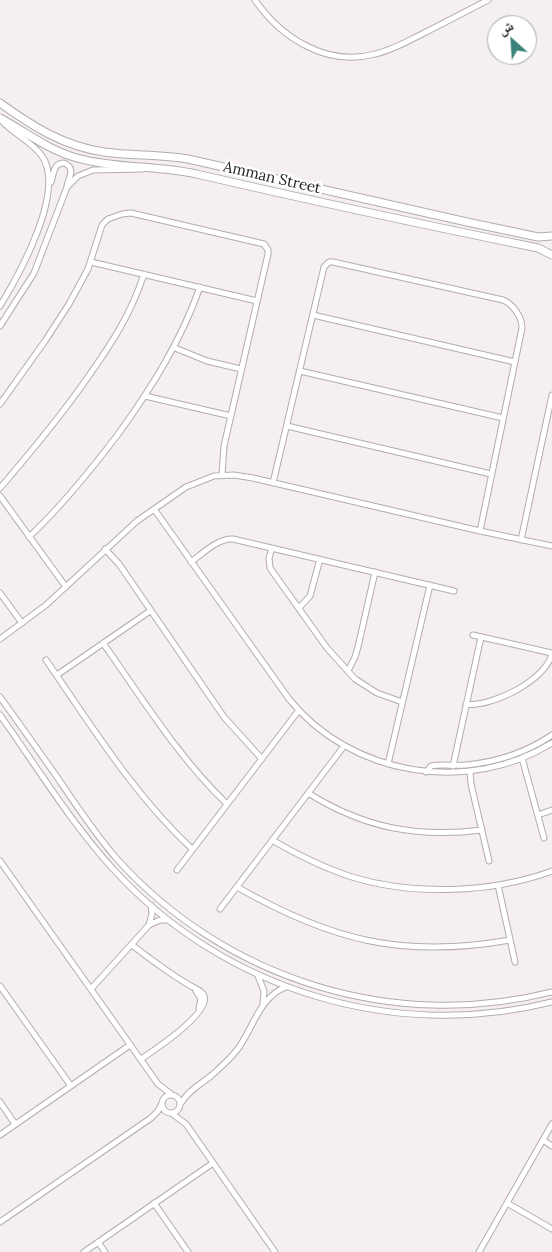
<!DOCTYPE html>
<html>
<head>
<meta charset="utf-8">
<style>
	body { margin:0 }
	#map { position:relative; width:552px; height:1252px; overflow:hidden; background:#f6eff0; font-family:Lora,"Noto Naskh Arabic",serif }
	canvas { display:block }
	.north { position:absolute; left:487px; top:15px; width:50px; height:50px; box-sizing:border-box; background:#fff; border:1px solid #a8a7a7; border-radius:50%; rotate:334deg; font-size:14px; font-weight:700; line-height:20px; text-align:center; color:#262324 }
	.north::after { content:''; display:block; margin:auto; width:18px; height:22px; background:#3b827b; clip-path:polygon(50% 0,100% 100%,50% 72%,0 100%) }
</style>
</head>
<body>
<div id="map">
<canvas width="552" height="1252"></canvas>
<div class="north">ش</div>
</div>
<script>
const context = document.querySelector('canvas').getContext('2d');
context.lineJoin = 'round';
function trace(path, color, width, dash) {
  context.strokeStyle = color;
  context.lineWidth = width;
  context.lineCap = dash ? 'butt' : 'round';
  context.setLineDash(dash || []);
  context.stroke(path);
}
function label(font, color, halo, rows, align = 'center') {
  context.font = font + ' Lora,serif';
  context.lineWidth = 5;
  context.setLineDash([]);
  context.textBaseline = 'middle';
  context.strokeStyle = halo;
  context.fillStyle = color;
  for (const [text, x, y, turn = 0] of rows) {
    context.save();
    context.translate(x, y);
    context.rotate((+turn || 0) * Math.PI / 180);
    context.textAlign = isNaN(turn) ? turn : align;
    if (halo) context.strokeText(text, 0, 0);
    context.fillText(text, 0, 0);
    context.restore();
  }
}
const minor = new Path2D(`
	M255,0C282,39 328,67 375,54C393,50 408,41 424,33C446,22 467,11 488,0
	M51,182C54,174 53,163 64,163C76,168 69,177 67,186
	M91,262L257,301
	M0,306C19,275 66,191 42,156C32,142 14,134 2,121
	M313,315L515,362
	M0,326L34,273L67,187L78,176L93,170L143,169
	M175,348L207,361L241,369
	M300,371L503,418
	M145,396L231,416
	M0,404L45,341L69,304L88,269L102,225L108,219L122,214L131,213L264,244L268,250V254L224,446L222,475
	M287,426L491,474
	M273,483L324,267L329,262H333L503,300C513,304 522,317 522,328L480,531
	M0,488C31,452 61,416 88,377C112,343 131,314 144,274
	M0,496L66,587
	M154,509L289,699C351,776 468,795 552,743
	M29,537C63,505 91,470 119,433C152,387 181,341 200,287
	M521,540L552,395
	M272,548L269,558L270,568L327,648L355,679L377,693L402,702
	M105,549L119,564L224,717L262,759
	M191,562C202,554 218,538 233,539L454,591
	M0,593L22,623
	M299,608L310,596L320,559
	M473,635L552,653
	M0,639L46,605L137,521L186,487L214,476L234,475L253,478L480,531L552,546
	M103,643C142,698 178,757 227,804
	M46,660C91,725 134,795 192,849
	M348,671L355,657L358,647L375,572
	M57,675L150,611
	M0,697C19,723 38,750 57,777C76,805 95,834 117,859C226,980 394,1032 552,992
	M466,704C491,708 548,679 552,653
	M0,715C37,767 71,823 114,870C224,990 394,1042 552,1002
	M522,758L544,838
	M388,764L430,585
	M453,766L481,637
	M470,771L471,784L489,861
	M426,772L431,766C442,764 455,766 466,765C497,762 527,752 552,735
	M308,793C364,828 417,838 482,830
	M538,815L552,810
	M272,840C298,855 324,868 352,877C414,896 491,893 552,871
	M0,861L158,1084L171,1094
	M177,870L299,710
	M498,885L515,962
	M237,887C330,940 402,959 510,940
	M220,909L344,746
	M149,925L152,914L151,905
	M132,945C150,959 169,973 189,985C194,988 202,990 204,996C211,1013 153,1051 141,1059
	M258,976L264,991L263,1004
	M0,986L71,1086
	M91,989L149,925L160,920H168
	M196,991L201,999L199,1008
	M162 1104a9 9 0 1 1 18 0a9 9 0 1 1-18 0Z
	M0,1102L15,1124
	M181,1103C189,1090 201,1084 212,1075C221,1067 230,1059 237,1050C253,1029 259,997 286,987
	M171,1113L186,1124L275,1252
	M0,1135L130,1045
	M543,1140L552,1146
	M154,1203L188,1252
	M507,1203L552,1229
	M0,1222L151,1118L158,1111L162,1103
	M98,1242L105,1252
	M84,1252L213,1163
	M479,1252L552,1124`);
const major = new Path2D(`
	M0,103C32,126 63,146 104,152C132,156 160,154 188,159L467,222L538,237L552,236
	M0,118C26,132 48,150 77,158C117,169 160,165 201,175C313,201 425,225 538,248L552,255`);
const streetNames = [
	["Amman Street",272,178,13]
];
trace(minor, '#b3acad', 7);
trace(major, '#b3acad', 9);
trace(minor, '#fff', 5);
trace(major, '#fff', 7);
label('15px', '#262324', '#fff', streetNames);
</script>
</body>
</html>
